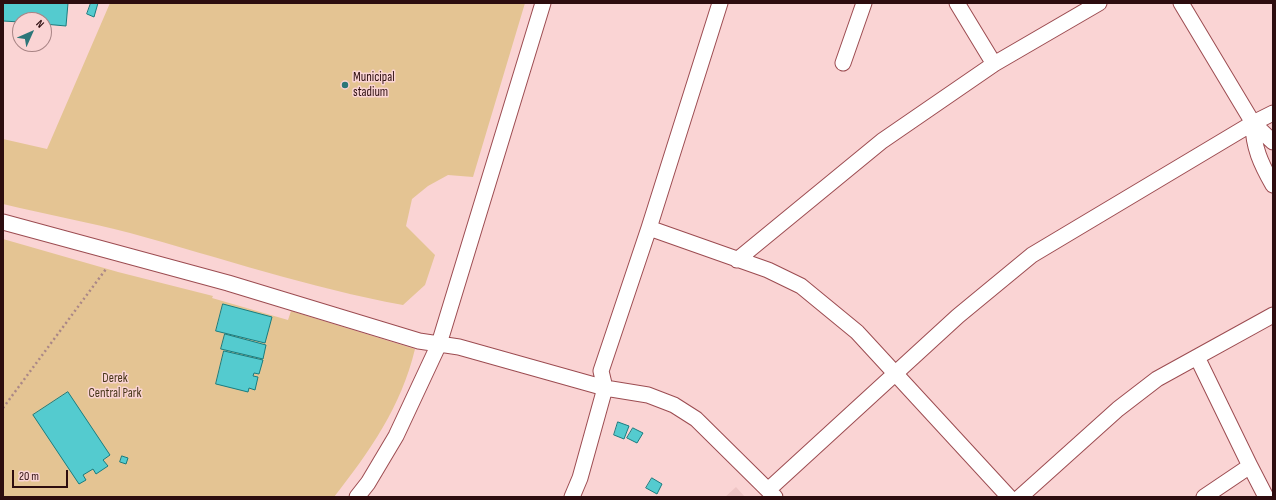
<!DOCTYPE html>
<html>
<head>
<meta charset="utf-8">
<style>
	body { margin:0 }
	#map { position:relative; width:1276px; height:500px; overflow:hidden; background:#fad4d4; font-family:"Sofia Sans Condensed",sans-serif }
	canvas { display:block }
	.frame { position:absolute; inset:0; border:4px solid #2d0d0f; pointer-events:none }
	.north { position:absolute; left:12px; top:12px; width:40px; height:40px; box-sizing:border-box; background:#fad4d4; border:1px solid #a88485; border-radius:50%; rotate:45deg; font-size:11px; font-weight:700; line-height:16px; text-align:center; color:#2d0d0f }
	.north::after { content:''; display:block; margin:auto; width:14px; height:18px; background:#2c7679; clip-path:polygon(50% 0,100% 100%,50% 72%,0 100%) }
	.scale { position:absolute; left:12px; top:470px; width:56px; height:18px; box-sizing:border-box; border:2px solid #2d0d0f; border-top:0; padding-left:5px; font-size:12px; line-height:14px; white-space:nowrap; color:#2d0d0f; -webkit-text-stroke:3px #fad4d4; paint-order:stroke }
</style>
</head>
<body>
<div id="map">
<canvas width="1276" height="500"></canvas>
<div class="frame"></div>
<div class="north">N</div>
<div class="scale">20 m</div>
</div>
<script>
const context = document.querySelector('canvas').getContext('2d');
context.lineJoin = 'round';
function fillPath(path, color) {
  context.fillStyle = color;
  context.fill(path, 'evenodd');
}
function trace(path, color, width, dash) {
  context.strokeStyle = color;
  context.lineWidth = width;
  context.lineCap = dash ? 'butt' : 'round';
  context.setLineDash(dash || []);
  context.stroke(path);
}
function label(font, color, halo, rows, align = 'center') {
  context.font = font + ' "Sofia Sans Condensed",sans-serif';
  context.lineWidth = 3;
  context.setLineDash([]);
  context.textBaseline = 'middle';
  context.strokeStyle = halo;
  context.fillStyle = color;
  for (const [text, x, y, turn = 0] of rows) {
    context.save();
    context.translate(x, y);
    context.rotate((+turn || 0) * Math.PI / 180);
    context.textAlign = isNaN(turn) ? turn : align;
    if (halo) context.strokeText(text, 0, 0);
    context.fillText(text, 0, 0);
    context.restore();
  }
}
const built = new Path2D(`
	M736,487L745,497H725Z`);
const green = new Path2D(`
	M110,3H525L473,177L448,175L428,186L412,199L406,226L435,255L425,285L403,305C310,288 221,258 130,233C88,222 45,214 3,204V139L47,149Z
	M3,239L118,272L213,296L212,298L288,320L291,311L415,349C401,407 370,451 334,497H3Z`);
const building = new Path2D(`
	M3,3H68L66,26L44,24V20H20V22L3,21Z
	M91,3H98L94,17L87,14Z
	M223,304L272,317L265,343L216,331Z
	M225,334L266,345L263,359L221,349Z
	M224,351L263,360L259,374L254,373L253,376L258,377L255,390L249,388L248,392L216,384Z
	M68,392L110,455L103,460L108,466L96,474L93,469L83,475L86,480L79,484L33,415Z
	M618,422L629,426L624,439L614,435Z
	M633,428L643,433L637,443L627,438Z
	M122,456L128,458L126,464L120,462Z
	M652,478L662,484L657,494L646,488Z`);
const path = new Path2D(`
	M3,408L106,269`);
const minor = new Path2D(`
	M957,3L994,64
	M1181,3L1253,123L1273,142
	M843,63L864,3
	M1253,123C1253,147 1261,164 1273,185
	M3,222L228,283L419,341L459,347L605,388L648,395L674,405L696,419L775,497
	M649,228L768,270L801,286L857,332L1009,497
	M737,260L882,141L994,64L1099,3
	M1197,357L1250,466
	M768,490L958,316L1032,255L1253,123L1273,113
	M357,497L368,483L396,436L439,344L543,3
	M572,497L580,478L605,388L601,371L649,228L720,3
	M1020,497L1118,409L1157,379L1273,315
	M1204,497L1250,466L1266,497`);
const markers = [
	[345,85,4,"#2c7679"]
];
const poiNames = [
	["Municipal",353,78],
	["stadium",353,93]
];
const parkNames = [
	["Derek",115,379],
	["Central Park",115,394]
];
fillPath(built, '#eec5c5');
fillPath(green, '#e4c493');
fillPath(building, '#54cbcf');
trace(building, '#197c7f', 1);
trace(minor, '#9c4c51', 17);
trace(path, '#aa8787', 2.5, [2, 3]);
trace(minor, '#fff', 15);
for (const [x, y, r, color] of markers) {
  const dot = new Path2D();
  dot.arc(x, y, r, 0, 2 * Math.PI);
  context.fillStyle = color;
  context.fill(dot);
  trace(dot, '#fad4d4', 1.5);
}
label('13px', '#2d0d0f', '#fad4d4', poiNames, 'left');
label('13px', '#473518', '#fad4d4', parkNames);
</script>
</body>
</html>
